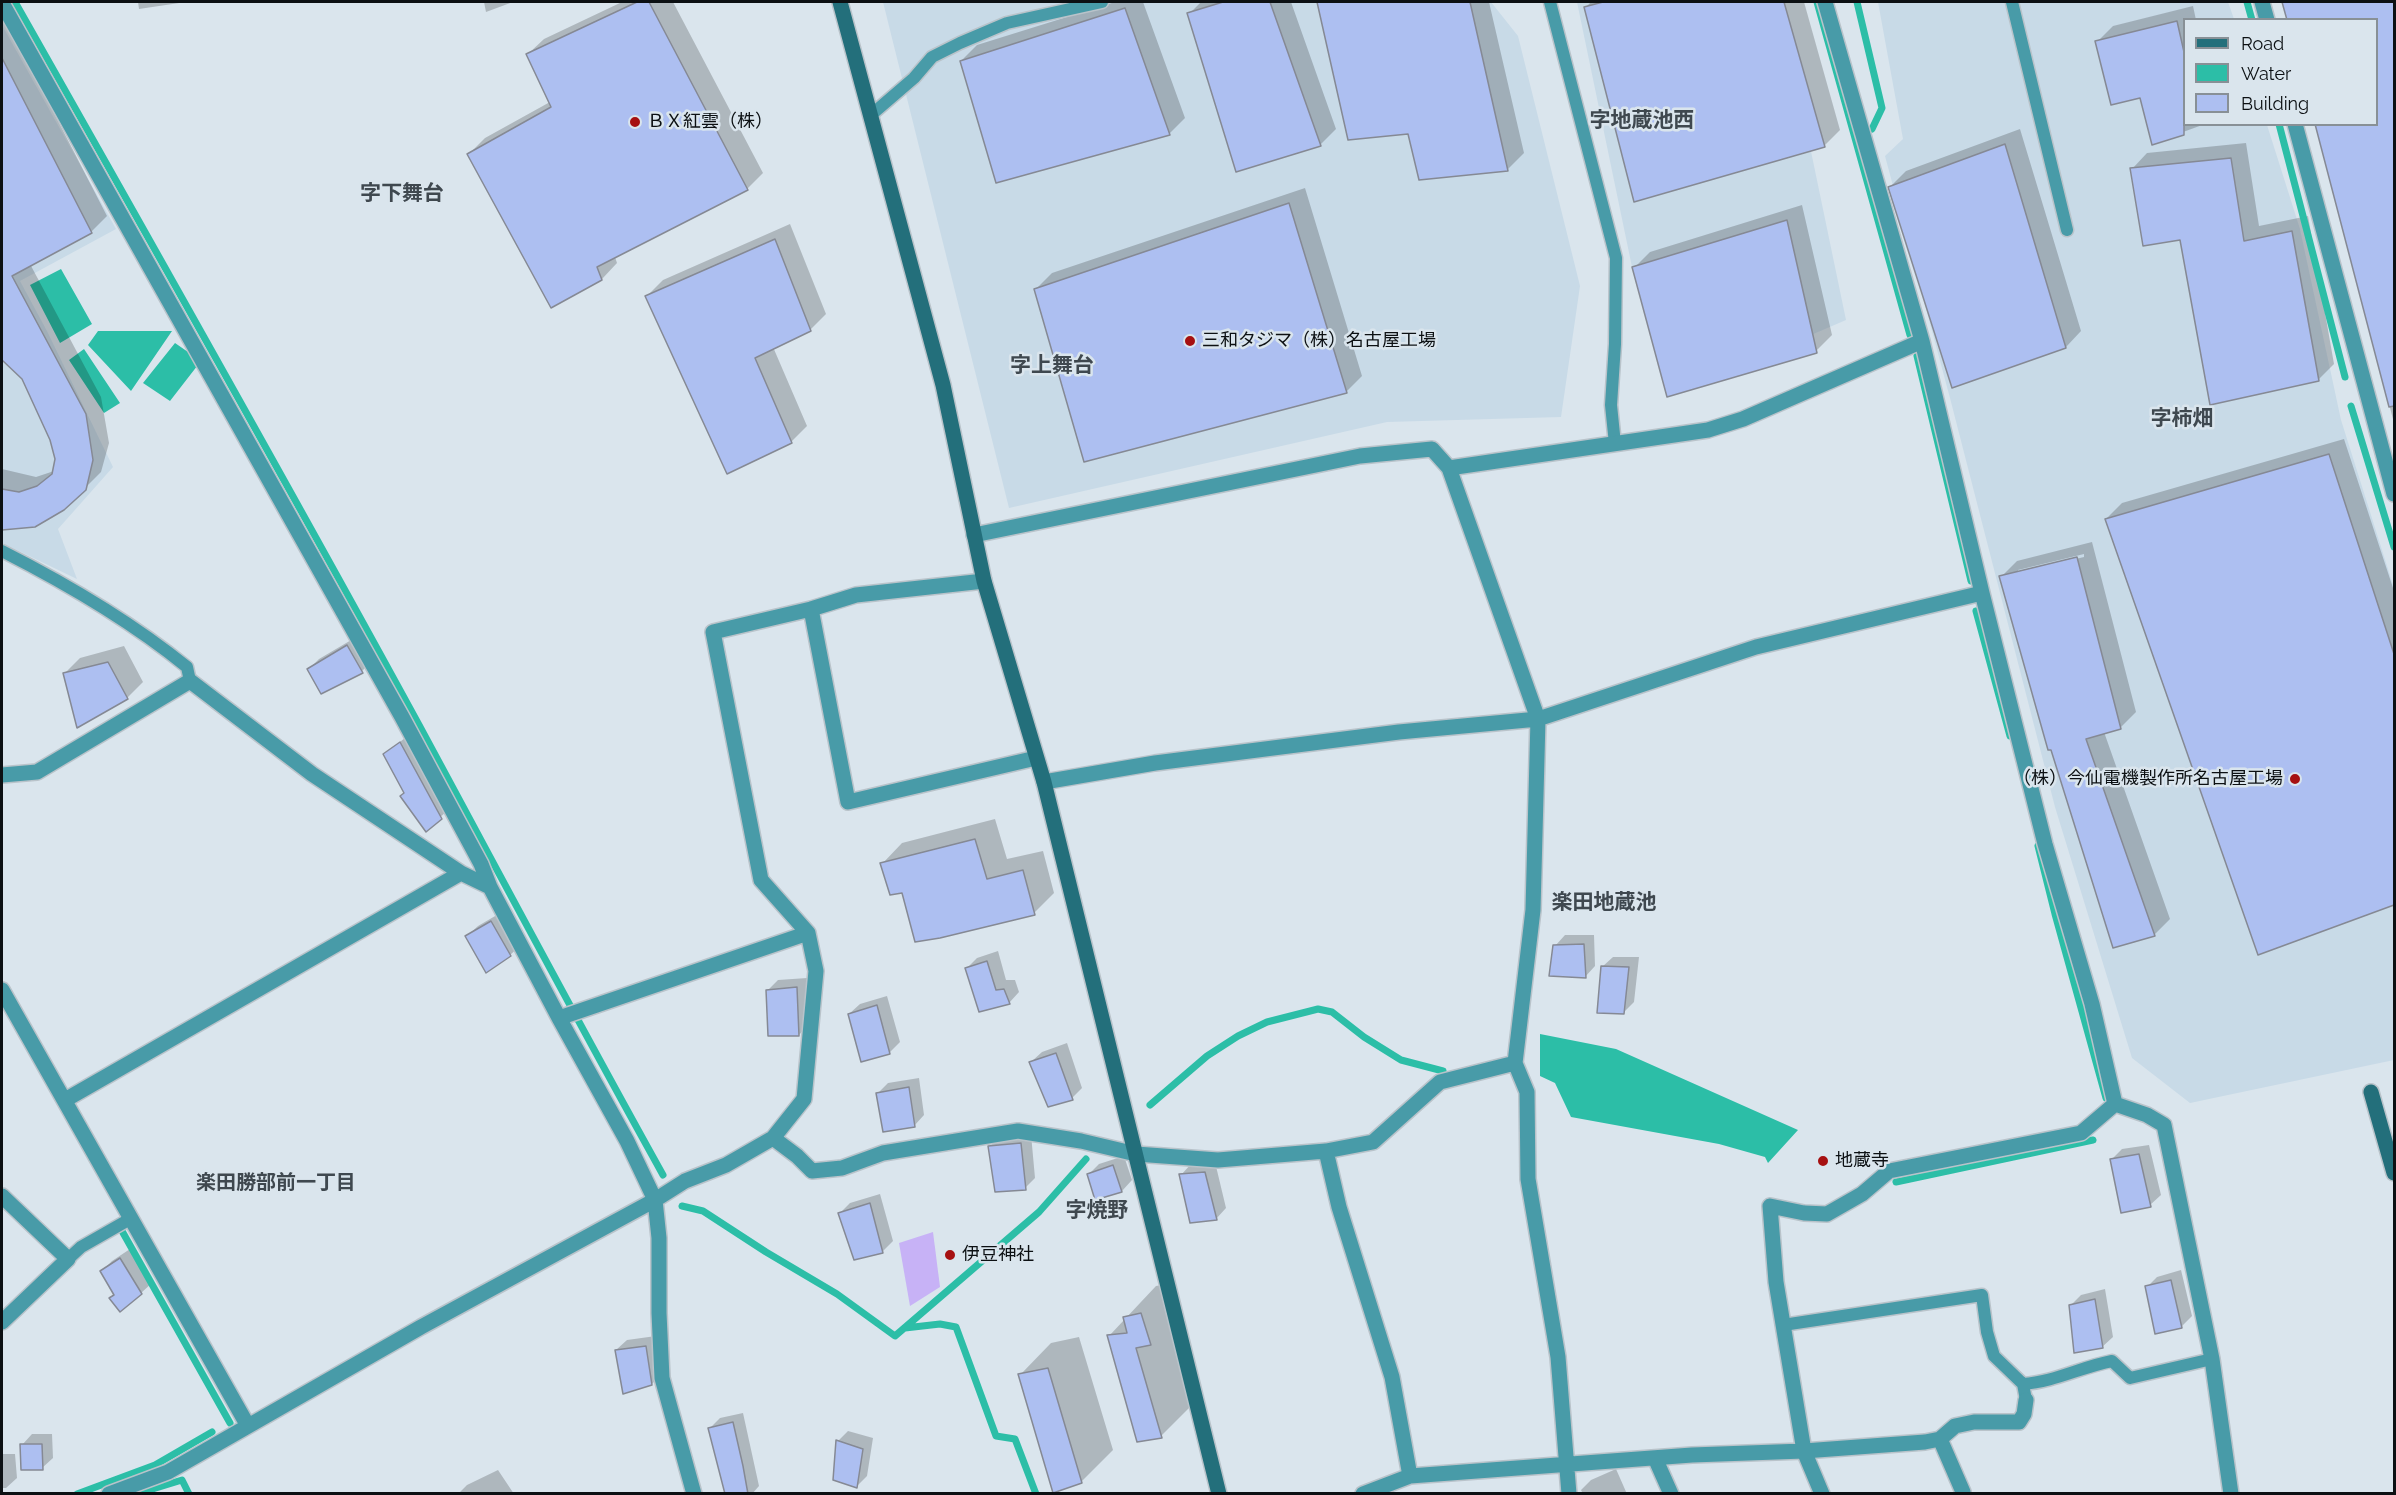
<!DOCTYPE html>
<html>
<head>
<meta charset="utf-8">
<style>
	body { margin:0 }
	#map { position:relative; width:2396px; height:1495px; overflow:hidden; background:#dae5ed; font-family:Raleway,sans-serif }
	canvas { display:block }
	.frame { position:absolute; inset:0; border:3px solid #0c1013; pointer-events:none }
	.legend { position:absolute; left:2183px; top:18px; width:195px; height:108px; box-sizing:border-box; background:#dae5ed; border:2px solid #889096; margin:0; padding:8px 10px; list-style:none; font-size:18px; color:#0c1013 }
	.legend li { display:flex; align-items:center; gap:12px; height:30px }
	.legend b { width:30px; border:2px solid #889096 }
</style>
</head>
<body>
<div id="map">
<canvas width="2396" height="1495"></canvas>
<div class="frame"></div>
<ul class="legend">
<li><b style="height:8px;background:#236f7b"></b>Road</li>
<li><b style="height:16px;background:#2cbea7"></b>Water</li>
<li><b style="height:16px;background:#adbff1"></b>Building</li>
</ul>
</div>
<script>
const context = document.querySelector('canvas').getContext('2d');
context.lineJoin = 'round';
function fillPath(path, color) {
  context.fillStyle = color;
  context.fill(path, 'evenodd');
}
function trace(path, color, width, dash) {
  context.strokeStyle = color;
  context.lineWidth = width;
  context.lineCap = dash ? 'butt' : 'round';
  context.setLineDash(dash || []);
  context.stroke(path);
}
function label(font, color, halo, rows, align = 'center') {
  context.font = font + ' Raleway,"Noto Sans JP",sans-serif';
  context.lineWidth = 5;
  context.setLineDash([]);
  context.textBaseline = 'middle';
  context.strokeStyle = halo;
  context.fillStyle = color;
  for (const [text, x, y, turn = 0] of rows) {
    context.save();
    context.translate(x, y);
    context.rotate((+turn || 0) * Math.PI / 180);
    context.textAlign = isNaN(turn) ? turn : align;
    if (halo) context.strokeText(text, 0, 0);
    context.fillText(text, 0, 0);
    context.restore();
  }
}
const built = new Path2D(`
	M883,2H1491L1518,36L1580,286L1561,417L1387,422L1009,508Z
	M1577,2H1780L1846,320L1667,397L1632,267Z
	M1878,2H2228L2234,19L2184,20V124L2267,125L2300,229L2341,420L2394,588V1060L2190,1103L2132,1058L2055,807L1950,398L1885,156L1903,139Z
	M2,25L116,229L20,281L47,331L113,467L58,529L77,579L2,543Z`);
const green = new Path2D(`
	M933,1232L940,1287L910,1306L899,1243Z`);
const water = new Path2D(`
	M61,269L92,324L60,343L30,285Z
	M98,331H172L131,391L88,345Z
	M175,343L201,361L170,401L143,383Z
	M84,349L120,403L104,413L69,360Z
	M1540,1034L1616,1049L1798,1130L1768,1163L1765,1157L1719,1144L1571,1117L1555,1083L1540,1076Z`);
const shadow = new Path2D(`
	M138,2H186L139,9Z
	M484,2H513L486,12Z
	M622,2H673L763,173L747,189L615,257L617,263L602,279L552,306L469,154L485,138L550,102L528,54L544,39Z
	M1115,2H1143L1185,118L1169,134L961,61L977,45Z
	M1201,2H1291L1336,129L1320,145L1189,14Z
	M1319,2H1489L1524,153L1508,169L1420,178L1409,133L1349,139Z
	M1591,2H1804L1840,130L1824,146L1586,7Z
	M2284,2H2394V423L2316,124H2376V20H2289Z
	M2193,6L2196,20H2184V124H2205L2153,143L2141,96L2097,42L2113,26Z
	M2,12L107,216L91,232L30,264L101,397L109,443L101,472L85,488L6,528L2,526V469L36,477L54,471L56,459L51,439L23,378L2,358Z
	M2020,129L2081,331L2066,347L1890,187L1906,171Z
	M2246,143L2259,226L2308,216L2334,364L2318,380L2181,238L2132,169L2147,153Z
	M1305,188L1362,376L1346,392L1036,289L1052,273Z
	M1802,205L1832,335L1816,351L1634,268L1650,252Z
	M790,224L826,314L810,330L773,347L807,426L791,442L647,296L663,280Z
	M2344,439L2394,591V903L2259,953L2106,519L2122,503Z
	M2092,542L2136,712L2120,728L2104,732L2170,919L2155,934L2114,946L2001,577L2017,561ZM2084,554V557L2018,573V570Z
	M358,636L372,661L362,671L309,669L319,659Z
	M124,646L143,682L127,698L78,725L64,674L80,658Z
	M411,733L452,807L426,829L384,755Z
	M995,819L1007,859L1043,851L1054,893L1034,913L903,891L882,864L902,843Z
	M502,912L521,945L510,955L467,936L478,926Z
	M1565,935H1594L1595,966L1585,977L1555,946Z
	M998,951L1006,980H1015L1019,992L1009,1003L967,968L977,958Z
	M1613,957H1639L1634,1002L1624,1012L1602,967Z
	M807,978L809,1024L799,1035L768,990L778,980Z
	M887,996L900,1042L889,1053L849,1014L860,1004Z
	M1067,1043L1082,1088L1072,1098L1031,1062L1042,1052Z
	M919,1078L924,1115L914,1126L878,1093L888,1083Z
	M1031,1134L1035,1178L1025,1188L990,1146L1000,1136Z
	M2149,1145L2161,1195L2150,1205L2111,1160L2122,1149Z
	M1124,1156L1132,1180L1122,1191L1096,1198L1088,1175L1099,1164Z
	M1215,1162L1226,1208L1216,1219L1181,1175L1191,1164Z
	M880,1194L893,1241L882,1252L840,1213L850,1203Z
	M130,1249L152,1283L141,1293L115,1294L102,1271L112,1261Z
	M2181,1270L2192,1316L2182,1326L2156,1332L2147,1287L2157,1277Z
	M1172,1283L1182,1313L1169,1325L1192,1405L1161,1436L1109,1336L1156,1286Z
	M2105,1289L2113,1337L2102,1347L2071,1305L2081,1295Z
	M656,1336L662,1373L652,1384L616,1350L627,1340Z
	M1079,1337L1113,1450L1081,1482L1020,1375L1051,1343Z
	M743,1413L759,1486L752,1494H726L710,1428L720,1418Z
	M848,1431L873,1438L867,1476L856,1487L838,1441Z
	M32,1434H52L53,1458L42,1468L22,1445Z
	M2,1454H15L17,1478L6,1488H2Z
	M1616,1469L1627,1494H1583L1581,1490L1591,1480Z
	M498,1470L514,1494H458L467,1485Z`);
const stream = new Path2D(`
	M15,2C151,242 287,483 419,725C500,875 580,1026 663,1175
	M1817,2L1910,335
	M1857,2L1882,108L1872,129
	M2247,2L2252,20
	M2279,124L2345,377
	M1917,356L1971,581
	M2351,406L2394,547
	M1976,611L2010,736
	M2038,846L2055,914L2106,1098
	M1150,1105L1207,1056L1238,1036L1267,1022L1318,1009L1332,1012L1364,1037L1401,1060L1443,1071
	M1896,1182L2093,1140
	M682,1206L703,1211L766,1252L837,1294L895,1336L1039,1212L1086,1159
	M122,1231L230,1423
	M905,1328L940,1324L956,1327L996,1436L1015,1439L1036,1494
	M77,1494L155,1465L212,1432
	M136,1494L182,1480L189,1494`);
const building = new Path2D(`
	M637,2H649L748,190L597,267L602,280L551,308L467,154L551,107L526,54Z
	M1223,2H1270L1321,146L1236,172L1187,13Z
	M1317,2H1470L1508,171L1419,180L1408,134L1348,140Z
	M1603,2H1784L1825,147L1634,202L1584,7Z
	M2282,2H2394V406L2389,407L2315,124H2376V20H2287Z
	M1125,8L1170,135L996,183L960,61Z
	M2177,21L2184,52V135L2152,145L2140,98L2111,105L2095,41Z
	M2,58L92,233L12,276L86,414L93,460L86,490L64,510L35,527L2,530V489L19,492L37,486L52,474L55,459L50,440L22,379L2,360Z
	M2005,144L2066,348L1952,388L1888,187Z
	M2231,158L2244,241L2292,231L2319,381L2210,405L2180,240L2143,246L2130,168Z
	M1289,203L1347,393L1084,462L1034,289Z
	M1787,220L1817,353L1667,397L1632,267Z
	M775,239L811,331L755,358L792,443L727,474L645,296Z
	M2329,454L2394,654V905L2258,955L2105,519Z
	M2077,557L2121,729L2086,739L2155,936L2113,948L2051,750H2048L1999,576Z
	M347,645L363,673L321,694L307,669Z
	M108,662L128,699L77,728L63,673Z
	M400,742L442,819L426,832L400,796L404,793L383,754Z
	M975,839L987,879L1023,870L1035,915L940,938L915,942L902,893L890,895L880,863Z
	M491,921L511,956L486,973L465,936Z
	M1584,944L1586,978L1549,976L1553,945Z
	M987,961L996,990L1004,989L1010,1004L979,1012L965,968Z
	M1601,966L1629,967L1624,1014L1597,1013Z
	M797,987L799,1036H768L766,990Z
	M877,1005L890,1054L861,1062L848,1014Z
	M1056,1053L1073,1100L1048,1107L1029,1062Z
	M909,1087L915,1127L883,1132L876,1093Z
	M1021,1143L1026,1190L995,1192L988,1146Z
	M2139,1154L2151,1207L2121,1213L2110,1159Z
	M1113,1165L1122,1192L1095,1200L1087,1174Z
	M1205,1172L1217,1220L1190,1223L1179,1174Z
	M870,1203L883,1253L854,1260L838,1213Z
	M120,1258L142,1294L120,1312L109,1298L114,1295L100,1271Z
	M2171,1280L2182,1328L2155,1334L2145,1286Z
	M2095,1299L2103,1348L2074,1353L2069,1305Z
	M1141,1313L1151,1345L1136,1348L1162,1438L1137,1442L1107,1335L1127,1333L1123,1317Z
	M646,1346L652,1385L623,1394L615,1350Z
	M1048,1368L1082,1483L1053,1493L1018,1374Z
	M733,1422L743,1466L748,1494H725L708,1428Z
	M836,1440L863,1449L857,1488L833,1480Z
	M20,1444H42L43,1470H21Z`);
const lane = new Path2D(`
	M1550,2L1616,258L1615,344L1611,405L1615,444
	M2012,2L2067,230
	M871,115L914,78L932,57L960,43L1007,23L1102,2
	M2,551C65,583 133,623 187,667L190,681
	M68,1259L81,1247L130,1219
	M1783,1325L1982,1295L1987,1332L1994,1356L2023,1384
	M2026,1400L2023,1384C2054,1382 2081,1367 2112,1361L2130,1378L2212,1359`);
const street = new Path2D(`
	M1825,2L1922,341L1982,593L2045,844L2092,1004L2115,1104L2147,1115L2164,1125L2212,1359L2231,1494
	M2262,2L2267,20
	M2,3L402,717L481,864L490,887L559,1018L627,1141L655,1200L659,1238V1313L662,1378L694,1494
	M2295,124L2394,494
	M1449,468L1708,430L1743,419L1922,341
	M974,535L1360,456L1432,449L1449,468L1538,719L1533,910L1515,1063L1527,1092L1528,1179L1558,1357L1569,1494
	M811,609L848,802L1036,758
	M2,775L37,772L190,681L312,774L461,873L490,887
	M1044,782L1155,763L1399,732L1538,719L1756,647L1982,593
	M2,990L248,1426
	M559,1018L808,933
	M65,1100L461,873
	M773,1138L797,1156L812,1171L842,1168L883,1153L1018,1131L1081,1141L1136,1154L1218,1160L1326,1151L1373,1142L1440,1082L1515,1063
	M1326,1151L1339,1207L1392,1377L1410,1476
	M2,1196L68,1259L2,1322
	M1940,1439L1963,1492
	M1655,1458L1671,1494
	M109,1494L168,1472L421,1327L655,1200L685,1181L726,1165L773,1138L804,1099L816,971L808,933L761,880L713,632L811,609L856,595L984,581
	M1363,1494L1410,1476L1692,1455L1804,1451L1925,1442L1940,1439L1955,1426L1974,1422H2019L2024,1414L2026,1400
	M1822,1494L1804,1451L1776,1282L1770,1206L1804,1213L1827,1214L1862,1194L1889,1171L2081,1133L2115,1104`);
const secondary = new Path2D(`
	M840,2L943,385L984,581L1044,782L1219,1494
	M2371,1092L2394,1173`);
const markers = [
	[635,122,6,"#a61011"],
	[1190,341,6,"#a61011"],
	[2295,779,6,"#a61011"],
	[1823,1161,6,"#a61011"],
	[950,1255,6,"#a61011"]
];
const poiNames = [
	["ＢＸ紅雲（株）",647,122],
	["三和タジマ（株）名古屋工場",1202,341],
	["（株）今仙電機製作所名古屋工場",2283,779,"right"],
	["地蔵寺",1835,1161],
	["伊豆神社",962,1255]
];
const neighbourhoodNames = [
	["楽田勝部前一丁目",276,1183]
];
const quarterNames = [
	["字地蔵池西",1642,121],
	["字下舞台",402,194],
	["字上舞台",1052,366],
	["字柿畑",2182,419],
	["楽田地蔵池",1604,903],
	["字焼野",1097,1211]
];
fillPath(built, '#c8dae7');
fillPath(green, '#c7b2f6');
fillPath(water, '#2cbea7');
fillPath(shadow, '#0003');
trace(stream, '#2cbea7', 7);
fillPath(building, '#adbff1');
trace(building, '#858994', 1.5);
trace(lane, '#b9c3ca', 15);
trace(street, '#b9c3ca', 18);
trace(secondary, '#b9c3ca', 18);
trace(lane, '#489ba8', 12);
trace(street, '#489ba8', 15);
trace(secondary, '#236f7b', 15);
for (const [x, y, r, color] of markers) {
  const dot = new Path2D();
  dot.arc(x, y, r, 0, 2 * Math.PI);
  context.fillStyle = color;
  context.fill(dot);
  trace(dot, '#dae5ed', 2);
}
label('18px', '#0c1013', '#dae5ed', poiNames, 'left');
label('bold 20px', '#3f484f', '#dae5ed', neighbourhoodNames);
label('bold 21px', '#3f484f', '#dae5ed', quarterNames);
</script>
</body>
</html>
